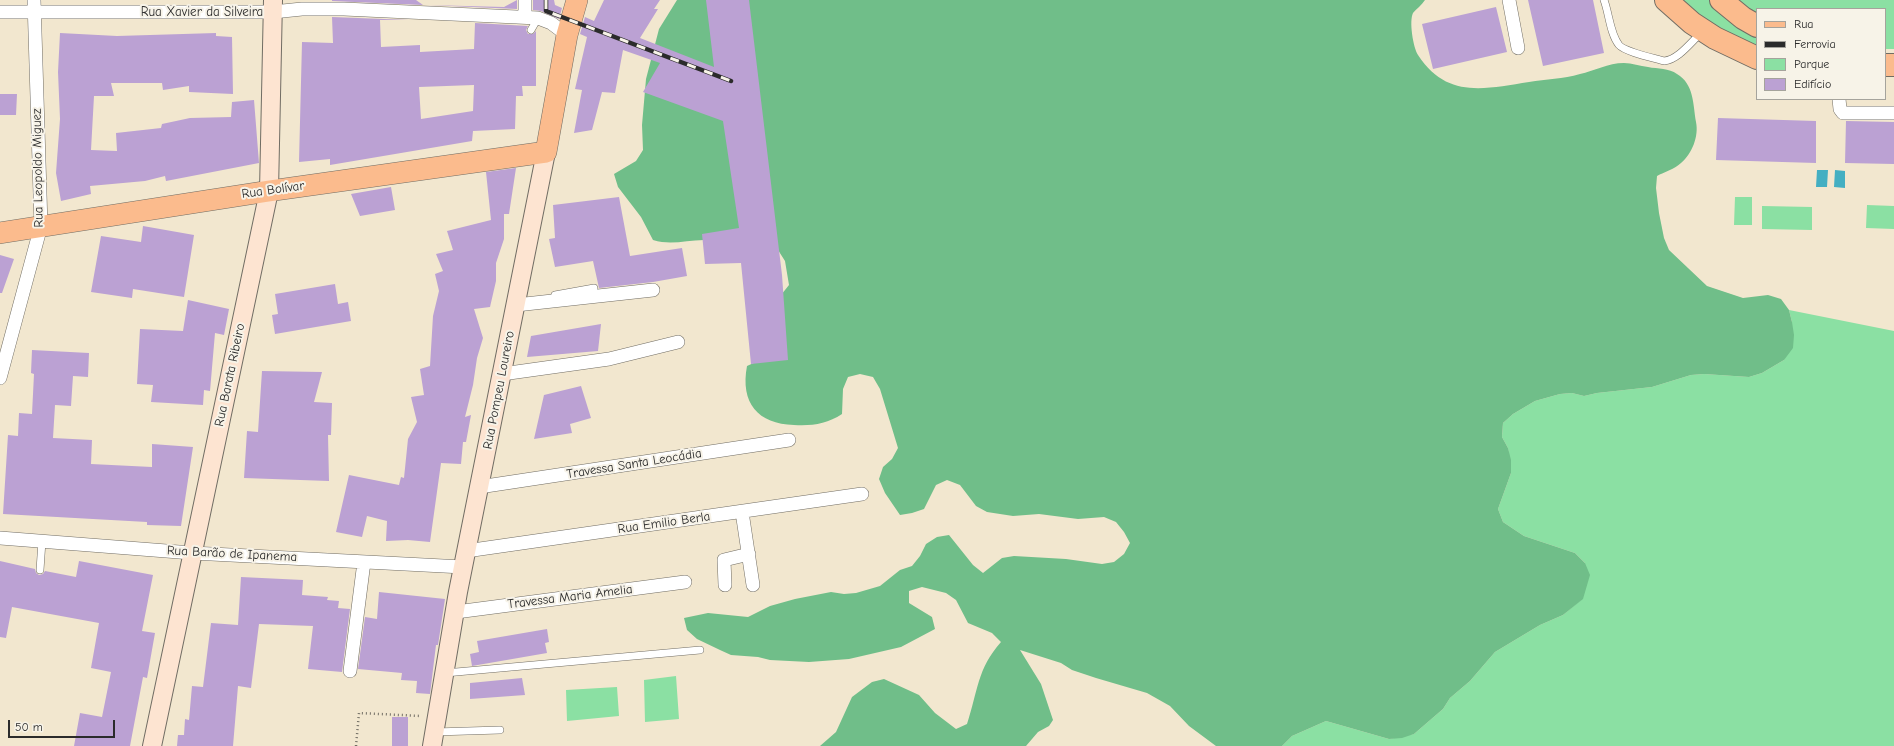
<!DOCTYPE html>
<html>
<head>
<meta charset="utf-8">
<style>
	body { margin:0 }
	#map { position:relative; width:1894px; height:746px; overflow:hidden; background:#f2e7cf; font-family:"Comic Neue",sans-serif }
	canvas { display:block }
	.legend { position:absolute; left:1756px; top:8px; width:130px; height:92px; box-sizing:border-box; background:#f7f3e8; border:1px solid #a5a39c; margin:0; padding:5px 7px; list-style:none; font-size:12px; color:#2b2b2b }
	.legend li { display:flex; align-items:center; gap:8px; height:20px }
	.legend b { width:20px; border:1px solid #a5a39c }
	.scale { position:absolute; left:8px; top:720px; width:107px; height:18px; box-sizing:border-box; border:2px solid #2b2b2b; border-top:0; padding-left:5px; font-size:12px; line-height:14px; white-space:nowrap; color:#2b2b2b; -webkit-text-stroke:3px #f7f3e8; paint-order:stroke }
</style>
</head>
<body>
<div id="map">
<canvas width="1894" height="746"></canvas>
<ul class="legend">
<li><b style="height:5px;background:#fbbb8d"></b>Rua</li>
<li><b style="height:5px;background:#2b2b2b"></b>Ferrovia</li>
<li><b style="height:11px;background:#8be0a3"></b>Parque</li>
<li><b style="height:11px;background:#bba1d3"></b>Edifício</li>
</ul>
<div class="scale">50 m</div>
</div>
<script>
const context = document.querySelector('canvas').getContext('2d');
context.lineJoin = 'round';
function fillPath(path, color) {
  context.fillStyle = color;
  context.fill(path, 'evenodd');
}
function trace(path, color, width, dash) {
  context.strokeStyle = color;
  context.lineWidth = width;
  context.lineCap = dash ? 'butt' : 'round';
  context.setLineDash(dash || []);
  context.stroke(path);
}
function label(font, color, halo, rows, align = 'center') {
  context.font = font + ' "Comic Neue",sans-serif';
  context.lineWidth = 4;
  context.setLineDash([]);
  context.textBaseline = 'middle';
  context.strokeStyle = halo;
  context.fillStyle = color;
  for (const [text, x, y, turn = 0] of rows) {
    context.save();
    context.translate(x, y);
    context.rotate((+turn || 0) * Math.PI / 180);
    context.textAlign = isNaN(turn) ? turn : align;
    if (halo) context.strokeText(text, 0, 0);
    context.fillText(text, 0, 0);
    context.restore();
  }
}
const green = new Path2D(`
	M1679,0H1709L1722,13L1757,35V47L1718,30Z
	M1737,0H1894V49H1885V9H1757V16Z
	M1735,197H1752V225H1734Z
	M1867,205L1894,206V229L1866,228Z
	M1762,206L1812,207V230L1762,229Z
	M1789,310L1894,331V746H1282L1292,736L1326,721L1389,739L1414,734L1443,709L1450,698L1470,681L1495,652L1540,625L1563,615L1582,599L1585,563L1575,553L1524,536L1503,522L1498,509L1511,473L1508,448L1502,437L1503,423L1513,414L1535,401L1560,394L1572,393L1584,396L1597,393L1652,387L1691,375L1704,374L1749,377L1762,373L1784,360L1792,322Z
	M676,676L679,719L645,722L644,680Z
	M617,687L619,716L567,721L566,690Z`);
const forest = new Path2D(`
	M677,0H1425C1422,5 1416,9 1413,13C1409,21 1413,47 1418,55C1447,99 1484,89 1529,82C1546,79 1563,79 1580,74C1594,71 1608,63 1624,63C1632,63 1640,66 1648,67C1658,69 1669,68 1677,74C1694,84 1693,104 1696,122C1699,136 1692,154 1681,163C1675,169 1664,172 1657,176L1656,188L1659,213L1664,238L1669,250L1707,286L1743,298L1768,295L1781,299L1789,310L1792,322L1794,335L1793,348L1784,360L1762,373L1749,377L1704,374L1691,375L1652,387L1597,393L1584,396L1572,393L1560,394L1535,401L1513,414L1503,423L1502,437L1508,448L1511,460V473L1498,509L1503,522L1524,536L1575,553L1585,563L1590,575L1583,599L1563,615L1540,625L1495,652L1470,681L1450,698L1443,709L1414,734L1402,738L1389,739L1326,721L1292,736L1282,746H1216L1189,726L1170,706L1147,693L1096,678L1072,670L1061,663L1020,650L1041,684L1053,720L1049,726L1038,732L1026,746H820L836,732L852,697L872,682L884,679L919,695L935,713L956,729L967,724C978,691 977,669 1001,642L992,633L968,623L956,600L946,593L922,587L909,591V603L932,617L935,629L901,647L849,659L809,662L770,660L758,657L731,655L720,650L697,639L687,630L684,618L708,613L748,617L770,606L795,599L831,592L844,594L856,593L880,586L900,570L912,566L920,556L926,544L937,537L949,535L973,565L983,573L1002,558L1014,556L1066,559L1102,564L1114,562L1124,554L1130,543L1124,532L1116,522L1104,517L1078,519L1039,514L1013,516L987,512L976,506L960,485L947,480L936,485L924,509L912,513L900,515L885,493L879,479L883,467L892,459L898,448L880,389L873,377L860,374L848,377L843,389L842,414C827,424 812,426 794,425C758,424 740,403 747,366L758,361L781,295L789,285L785,261L778,250C755,246 731,241 708,240C688,239 673,246 653,240L641,217L618,187L614,174L636,161L643,150L642,125L646,79L659,29Z`);
const water = new Path2D(`
	M1817,170H1828L1827,187H1816Z
	M1835,170L1845,171V188L1834,187Z`);
const building = new Path2D(`
	M332,0H416L423,5L332,1Z
	M517,0V9L427,5L504,7Z
	M533,0H554L555,5L562,8L559,19L541,11L533,10Z
	M604,0H660L654,9H658L640,38L714,67L706,0H749L782,275L788,360L751,364L741,263L705,264L702,234L739,228L723,121L643,92L660,63L623,50L615,93L602,92L592,130L574,133L582,90L575,89L587,37L580,34L585,17L594,21Z
	M1528,0H1593L1604,53L1543,66Z
	M1496,7L1507,52L1433,69L1422,24Z
	M332,17L409,20H380L381,47L420,45V52L474,49L475,23L528,26L526,30L528,34H533L536,31V86H522L523,96H516L515,129L473,131L472,141L330,165V159L299,162L302,42L333,43ZM474,85L473,111L421,119L419,87Z
	M60,33L117,36L216,33V36L232,37L233,94L189,92V86L163,90L162,83H111L114,96H94L91,150L117,151L116,133L161,128L162,124L190,118L231,117L232,102L254,100L259,163L166,181L165,176L145,181L90,186L91,194L61,201L56,173L60,119L58,72Z
	M0,94H17L16,115H0Z
	M1718,118L1816,121V163L1716,160Z
	M1846,121L1894,122V164L1845,163Z
	M516,168L509,214H504V239L496,263V281L490,307L474,309L483,338L477,358L473,385L465,417L471,415L466,442H463L461,464L441,463L430,542L408,540L386,541L387,521L367,516L362,537L336,532L349,475L399,485L401,477L404,478L408,439L417,422L411,397L424,395L420,369L430,366L433,316L439,291L435,274L443,271L436,254L453,250L447,231L491,220L486,172Z
	M391,187L395,210L360,216L351,194Z
	M619,197L630,256L682,248L687,276L653,282L599,288L593,261L555,267L549,239L555,238L553,205Z
	M143,226L194,235L184,297L133,289L132,298L91,292L101,236L141,242Z
	M0,255L14,259L2,293H0Z
	M335,284L338,304L348,302L351,321L275,334L272,315L278,314L275,294Z
	M188,300L229,309L224,335L215,333L210,391L204,390L203,405L151,402L153,385L137,384L140,329L183,331Z
	M601,324L598,351L527,357L531,336Z
	M32,350L89,353L88,377L73,376L71,406L55,405L53,438L92,440L91,464L152,467V444L193,447L181,526L147,525V522L3,514L8,435L18,436L19,413L32,414L34,374L31,373Z
	M262,371L322,372L314,402L332,403L331,435H328L329,481L244,478L247,431L258,432Z
	M581,386L591,418L570,424L572,433L534,439L544,395Z
	M0,561L35,569L36,573L39,575L43,574L45,571L76,577L79,561L153,575L142,631L155,633L147,678L143,677L130,746H74L80,713L102,717L111,672L91,668L99,623L12,607L6,638L0,637Z
	M241,577L303,580L302,595L328,597L327,600L339,601L338,608L350,609L342,672L308,669L313,626L259,624L251,688L238,686L233,746H177L178,735H184L185,719L189,720L192,686L203,687L211,623L238,625Z
	M379,592L445,599L438,645H436L430,694L416,693L417,681L401,680L402,673L358,669L365,617L377,619Z
	M547,629L549,642L545,643L547,653L472,666L470,654L479,652L477,641Z
	M522,678L525,695L470,699V683Z
	M392,717H408V746H392Z`);
const path = new Path2D(`
	M356,746L359,713L421,716`);
const lane = new Path2D(`
	M1604,0C1609,13 1610,34 1619,45C1625,52 1654,58 1664,61C1678,60 1691,42 1701,33
	M531,30L538,18
	M555,295L594,288
	M40,570L42,541
	M445,673L700,650
	M435,732L500,730`);
const street = new Path2D(`
	M525,0V17
	M1509,0L1518,48
	M0,12H273L302,9H344L538,18L551,23L567,35
	M1839,99L1840,109L1843,113H1894
	M516,305L653,290
	M502,374L609,359L678,342
	M0,378L41,226L34,0
	M479,487L789,440
	M742,512L753,585
	M0,538L192,553L463,567
	M466,551L862,494
	M725,585L724,560L749,554
	M456,612L685,582
	M350,671L364,562`);
const secondary = new Path2D(`
	M152,746L269,191L273,0
	M432,746L458,592L546,152`);
const primary = new Path2D(`
	M0,233L269,191L546,152L567,35L577,0`);
const highway = new Path2D(`
	M1666,0L1692,23L1715,38L1757,58
	M1721,0L1743,18L1757,26
	M1885,65H1894`);
const rail = new Path2D(`
	M546,0V11L731,81`);
const streetNames = [
	["Rua Xavier da Silveira",202,12],
	["Rua Leopoldo Miguez",38,168,-91],
	["Rua Bolívar",273,190,-8],
	["Rua Barata Ribeiro",230,375,-78],
	["Rua Pompeu Loureiro",499,390,-79],
	["Travessa Santa Leocádia",634,464,-9],
	["Rua Emilio Berla",664,523,-8],
	["Rua Barão de Ipanema",232,554,3],
	["Travessa Maria Amelia",570,597,-7]
];
fillPath(green, '#8be0a3');
fillPath(forest, '#70be89');
fillPath(water, '#44afc2');
fillPath(building, '#bba1d3');
trace(lane, '#716d64', 8);
trace(street, '#716d64', 14);
trace(secondary, '#716d64', 20);
trace(primary, '#716d64', 22);
trace(highway, '#716d64', 24);
trace(path, '#716d64', 2.5, [1, 3]);
trace(lane, '#fff', 7);
trace(street, '#fff', 13);
trace(secondary, '#fde4d1', 18);
trace(primary, '#fbbb8d', 21);
trace(highway, '#fbbb8d', 22);
trace(rail, '#2b2b2b', 4.5);
trace(rail, '#f7f3e8', 3, [9]);
label('13px', '#2b2b2b', '#f7f3e8', streetNames);
</script>
</body>
</html>
